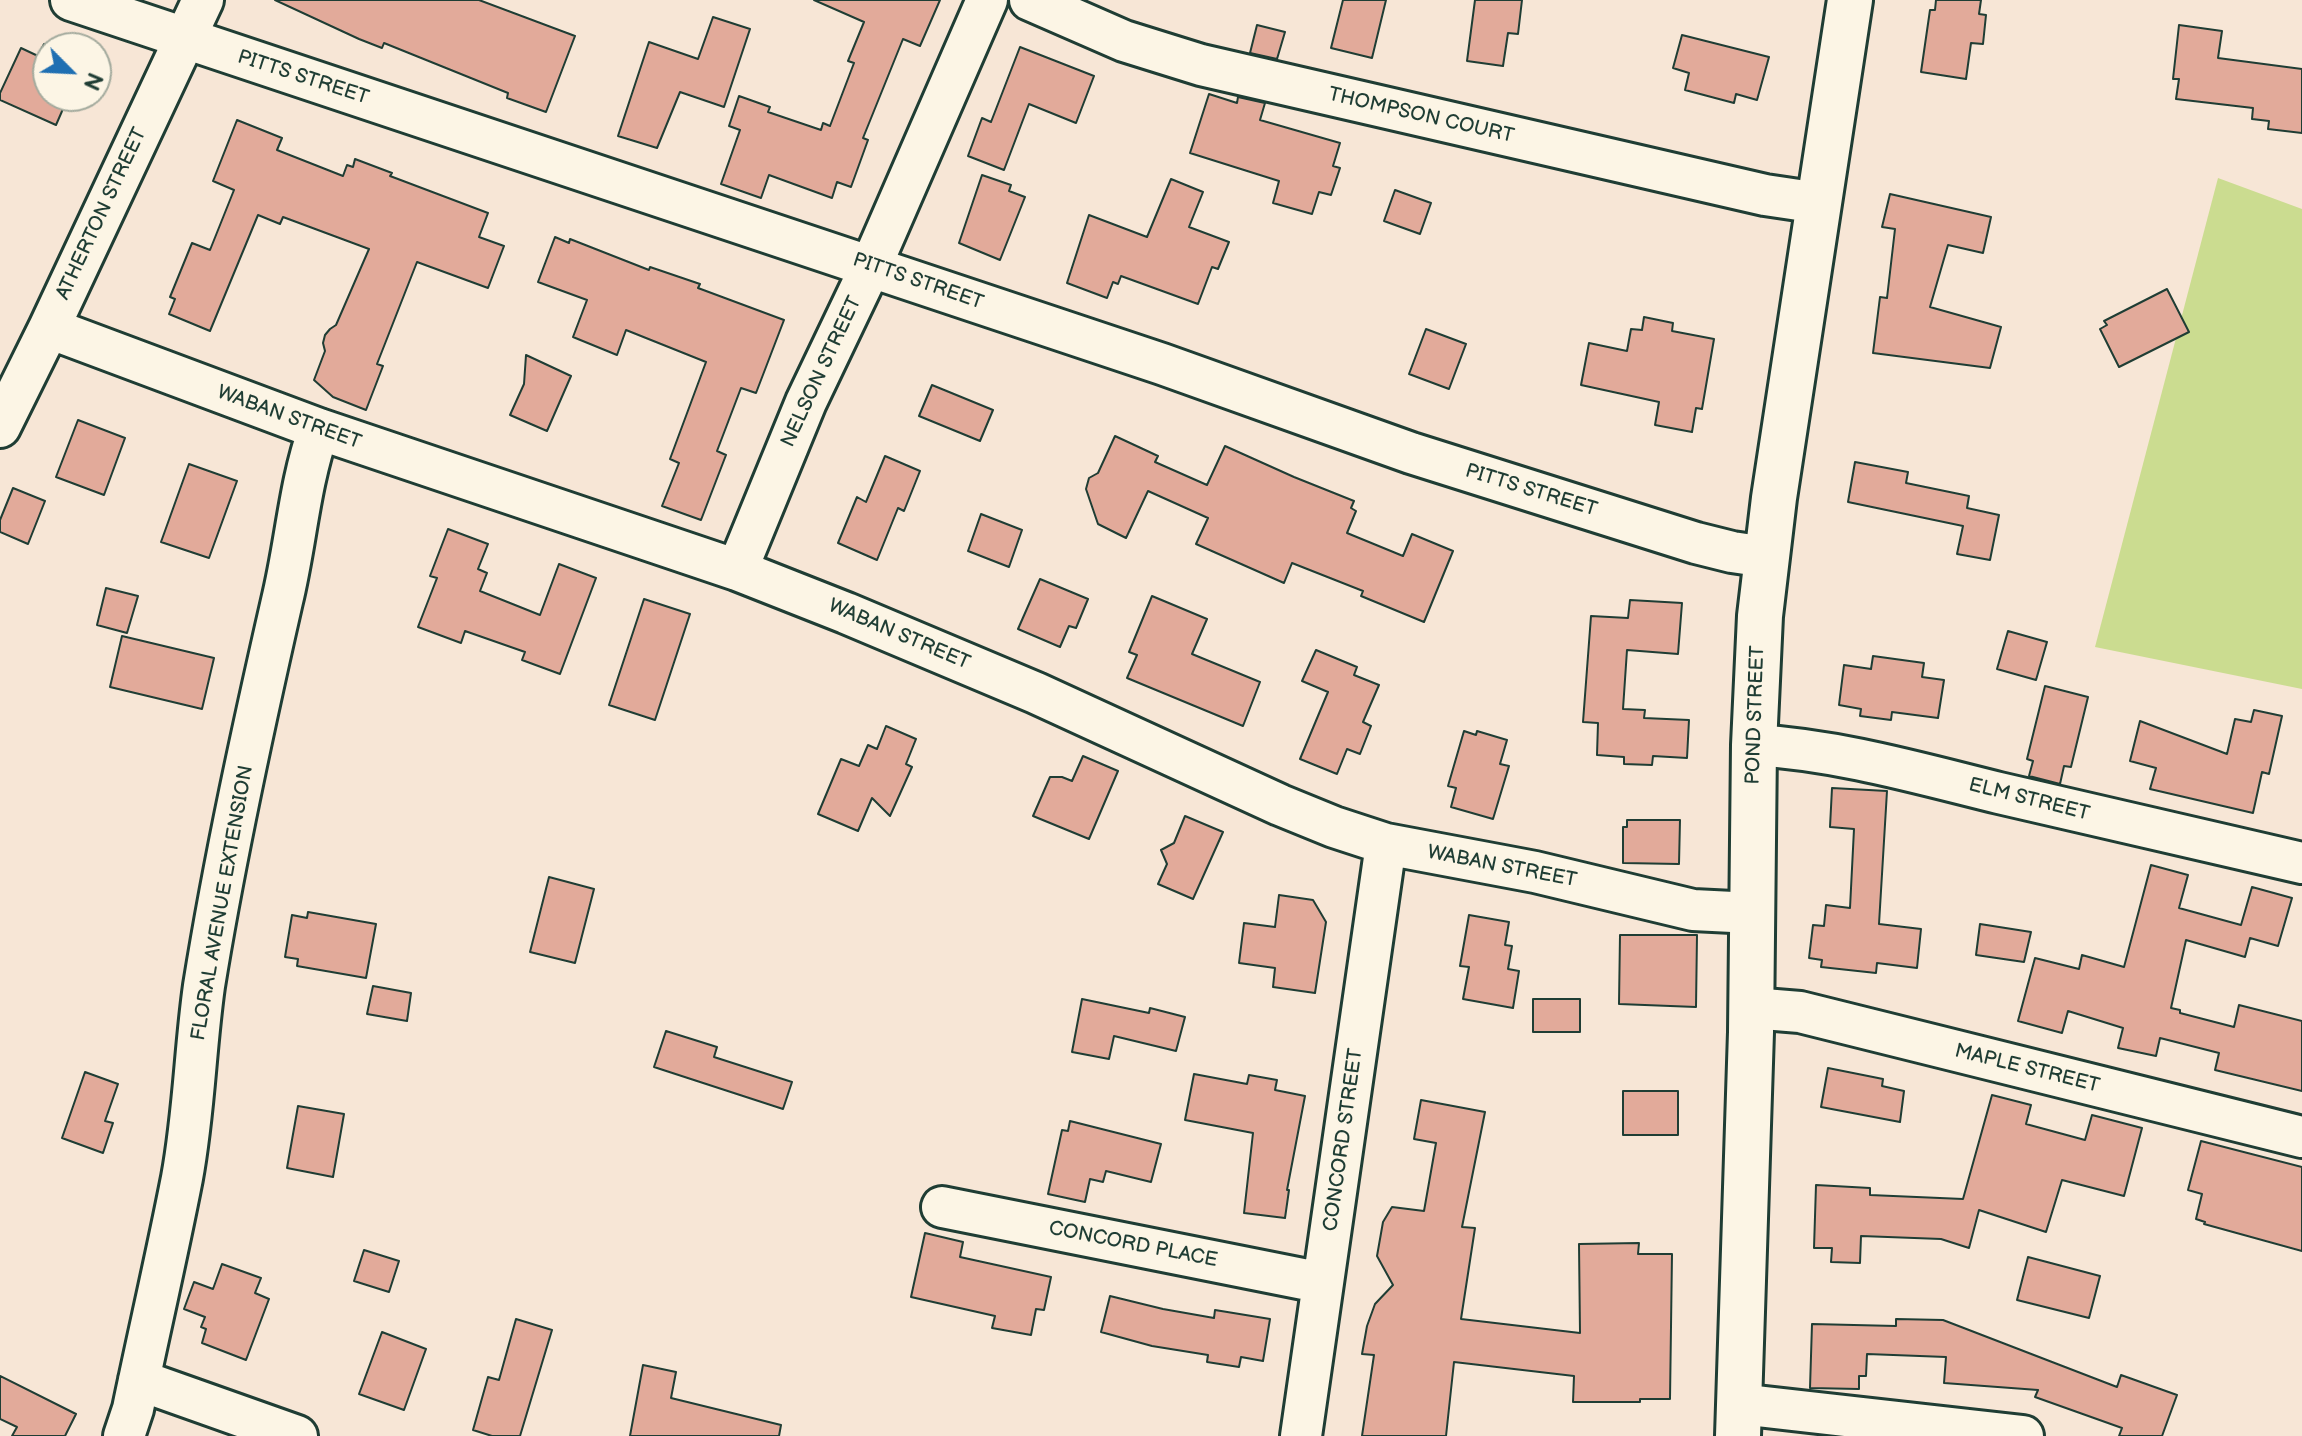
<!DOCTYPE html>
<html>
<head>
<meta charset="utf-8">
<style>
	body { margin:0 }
	#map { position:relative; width:2302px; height:1436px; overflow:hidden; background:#f7e6d6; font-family:"Balsamiq Sans",sans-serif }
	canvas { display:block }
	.north { position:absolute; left:32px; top:32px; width:80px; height:80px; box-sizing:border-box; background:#fcf5e5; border:2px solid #a4ab9e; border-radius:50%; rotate:114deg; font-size:22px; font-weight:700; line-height:32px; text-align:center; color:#1f3d34 }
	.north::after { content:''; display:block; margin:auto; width:28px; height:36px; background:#1f6fb2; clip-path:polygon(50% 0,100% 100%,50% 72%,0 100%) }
</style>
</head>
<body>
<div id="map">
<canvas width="2302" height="1436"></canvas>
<div class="north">N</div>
</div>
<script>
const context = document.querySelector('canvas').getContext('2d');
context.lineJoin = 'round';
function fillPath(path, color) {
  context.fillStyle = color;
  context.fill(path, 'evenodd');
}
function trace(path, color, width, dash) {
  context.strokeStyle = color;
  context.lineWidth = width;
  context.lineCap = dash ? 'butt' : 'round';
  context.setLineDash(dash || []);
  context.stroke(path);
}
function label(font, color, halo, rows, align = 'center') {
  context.font = font + ' "Balsamiq Sans",sans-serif';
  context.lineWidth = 6;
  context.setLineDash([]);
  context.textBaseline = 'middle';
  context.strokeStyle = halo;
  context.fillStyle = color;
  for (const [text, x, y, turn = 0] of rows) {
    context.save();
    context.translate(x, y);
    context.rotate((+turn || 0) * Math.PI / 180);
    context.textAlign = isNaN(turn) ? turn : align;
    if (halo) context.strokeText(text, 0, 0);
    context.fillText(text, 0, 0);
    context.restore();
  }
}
const green = new Path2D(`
	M2218,178L2302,209V689L2095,647Z`);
const building = new Path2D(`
	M275,0H479L575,36L546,112L507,98L508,93L384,43L382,48L359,39Z
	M814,0H940L920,46L903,39L863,138L868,140L851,187L837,182L832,198L769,175L761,198L721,184L740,130L729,126L739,96L770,107L768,112L821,130L823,123L830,126L854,63L848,61L864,22Z
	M1343,0H1386L1372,58L1331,48Z
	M1475,0H1522L1518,34L1508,33L1503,66L1467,61Z
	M1936,0H1981L1979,14L1986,15L1983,44L1971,43L1966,79L1921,72L1930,10H1935Z
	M713,17L750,29L724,107L680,92L657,148L618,136L649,42L698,59Z
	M1257,25L1285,32L1277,59L1250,53Z
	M2179,25L2222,31L2218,58L2302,69V133L2268,129L2269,121L2252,119L2253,108L2176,99L2179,79H2173Z
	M1682,35L1769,57L1757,100L1736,94L1734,103L1685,90L1689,73L1673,68Z
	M44,44L52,48H48V96H84L79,108L66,102L56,125L0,100V93L21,48L38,56Z
	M1020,47L1094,76L1076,123L1029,104L1004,170L968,156L982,118L991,122Z
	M1209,94L1237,103L1238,97L1265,103L1260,120L1340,143L1333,166L1340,168L1331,195L1319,192L1312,214L1273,203L1279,181L1190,153Z
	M237,120L282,138L277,150L343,176L347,165L353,167L355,159L392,173L390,176L488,213L479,237L504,246L488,288L417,262L377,364L383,366L366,410L333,397L314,380L325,351L323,343L325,335L330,329L336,325L369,249L283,217L280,224L258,215L210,331L169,314L175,299L170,297L192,243L210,250L234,190L213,181Z
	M982,175L1011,185L1009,191L1025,197L1000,260L959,243Z
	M1171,179L1203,192L1189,227L1229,242L1218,269L1212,267L1198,304L1121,276L1118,284L1113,282L1107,298L1067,283L1089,215L1147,237Z
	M1395,190L1431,203L1420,234L1384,221Z
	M1890,194L1991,217L1983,253L1948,245L1930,307L2001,327L1990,368L1873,353L1880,297L1887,298L1895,229L1882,227Z
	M555,237L569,243L570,239L649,270L650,267L700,284L698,288L784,320L756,393L741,388L717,451L726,455L701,520L662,506L679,463L670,459L706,362L626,330L617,355L573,337L587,300L538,282Z
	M2167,289L2189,332L2119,367L2100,329L2107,325L2104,321Z
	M1644,317L1673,323L1672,331L1714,339L1702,409L1696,408L1692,432L1655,425L1659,402L1581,385L1589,343L1627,351L1631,329L1642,330Z
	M1426,329L1466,344L1449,389L1409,374Z
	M526,355L571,376L547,431L510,415L524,384Z
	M932,385L993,410L980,441L919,416Z
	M78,420L125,438L104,495L56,477Z
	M1115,436L1158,456L1155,462L1207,485L1225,446L1294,477L1354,501L1351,508L1356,511L1347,533L1403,556L1412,534L1453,551L1424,622L1361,596L1363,591L1292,563L1284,583L1196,544L1208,518L1148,491L1126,538L1098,524L1086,489L1089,478L1098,473Z
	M885,456L920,471L904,511L898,508L877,560L838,543L857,497L866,502Z
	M1855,462L1908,472L1906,483L1969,496L1967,508L1999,515L1990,560L1957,554L1963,526L1848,502Z
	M189,464L237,481L209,558L161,542Z
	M13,488L45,501L28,544L0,532V520Z
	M981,514L1022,530L1009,567L968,551Z
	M448,529L488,544L478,569L487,573L480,591L540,615L559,564L596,578L560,674L522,660L525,652L465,631L461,643L418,627L437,578L430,576Z
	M1040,579L1088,599L1076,628L1069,626L1060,647L1018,629Z
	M106,588L138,596L127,633L97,625Z
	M1152,596L1207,619L1192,654L1260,682L1243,726L1127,678L1137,655L1129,652Z
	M644,599L690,614L655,720L609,705Z
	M1630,600L1682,603L1678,654L1627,650L1623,709L1645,710L1644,718L1689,720L1687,758L1653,756L1652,765L1624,764V757L1597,755L1598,723L1583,722L1591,616L1628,618Z
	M2008,631L2047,642L2036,680L1997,669Z
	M122,636L214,658L202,709L110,687Z
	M1316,650L1357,667L1354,675L1379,685L1363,722L1371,726L1360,754L1347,749L1337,774L1300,759L1328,692L1302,681Z
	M1873,656L1924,663L1922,677L1944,680L1938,718L1892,712L1891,720L1860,716L1861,709L1839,705L1844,665L1871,669Z
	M2045,686L2088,697L2071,767L2064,766L2060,784L2029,776L2033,761L2027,759Z
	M2254,710L2282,716L2269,774L2262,772L2253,813L2150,789L2156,768L2130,761L2140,721L2227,754L2235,719L2251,722Z
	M886,726L916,739L906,764L912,767L890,816L872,798L858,831L818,814L841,759L859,766L868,745L877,749Z
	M1464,731L1476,735L1477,731L1507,740L1500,764L1509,766L1493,819L1451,807L1456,788L1448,786Z
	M1083,756L1118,771L1089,839L1033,816L1050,777H1062L1072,781Z
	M1832,788L1887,791L1879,924L1921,929L1917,968L1877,963L1876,973L1821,967L1822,960L1809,958L1813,925L1824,926L1826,905L1850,908L1854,829L1830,827Z
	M1185,816L1223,832L1193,899L1158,884L1167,864L1161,850L1174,843Z
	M1627,820H1680L1679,864L1623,863V827H1627Z
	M2151,865L2188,875L2179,908L2241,925L2252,887L2292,898L2278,946L2250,938L2245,957L2186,940L2171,1008L2180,1010V1013L2234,1027L2239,1005L2302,1021V1091L2215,1070L2219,1053L2160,1038L2156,1056L2118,1048L2123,1028L2068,1011L2062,1033L2018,1021L2035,958L2079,969L2082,955L2124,967Z
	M549,877L594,889L575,963L530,952Z
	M1279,895L1313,900L1326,922L1315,993L1273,987L1275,968L1239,963L1244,923L1275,927Z
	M308,912L376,924L366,978L297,966L298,959L285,957L292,915L307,918Z
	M1469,915L1509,922L1505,945L1512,946L1508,969L1519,971L1513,1008L1463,999L1469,967L1460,966Z
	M1980,924L2031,932L2024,962L1976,955Z
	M1620,935H1697L1696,1007L1619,1004Z
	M373,986L411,993L407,1021L367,1014Z
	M1082,999L1149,1013L1150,1008L1185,1017L1176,1051L1114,1036L1109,1059L1072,1052Z
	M1533,999H1580V1032H1533Z
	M666,1031L717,1047L714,1057L792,1082L783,1109L654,1067Z
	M1828,1068L1883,1079L1882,1086L1904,1091L1900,1122L1821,1107Z
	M85,1072L118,1084L105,1121L113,1123L103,1153L62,1138Z
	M1194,1074L1247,1084L1249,1075L1277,1080L1275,1090L1305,1096L1287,1190H1289L1285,1218L1244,1213L1253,1133L1185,1120Z
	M1623,1091H1678V1135H1623Z
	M1992,1095L2031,1105L2026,1124L2085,1140L2092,1115L2142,1128L2124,1196L2062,1180L2046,1232L1979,1210L1969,1248L1941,1239L1861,1236L1860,1263L1831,1262L1832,1248H1814L1816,1185L1870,1188V1195L1963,1199Z
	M1421,1100L1485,1112L1462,1227L1475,1228L1461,1319L1580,1333L1579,1244L1639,1243L1638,1254H1672L1670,1399H1640V1402H1573L1574,1376L1454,1362L1446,1436H1362L1374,1355L1362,1354L1367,1326L1375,1304L1393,1285L1377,1256L1383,1222L1392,1207L1424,1211L1436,1143L1414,1139Z
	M298,1106L344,1114L333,1177L287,1168Z
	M1070,1121L1161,1144L1151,1182L1106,1171L1103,1182L1090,1179L1085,1202L1048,1194L1062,1130L1068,1131Z
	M2201,1141L2302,1167V1251L2204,1224L2205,1222L2196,1219L2202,1194L2188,1190Z
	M925,1233L963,1242L960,1257L1051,1277L1044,1310L1036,1309L1031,1335L992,1328L995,1316L911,1297Z
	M364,1250L399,1261L389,1292L354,1281Z
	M2028,1257L2100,1276L2089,1318L2017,1300Z
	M222,1264L261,1278L255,1293L269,1299L246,1360L202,1343L206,1329L201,1327L205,1317L184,1309L194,1282L213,1289Z
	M1110,1296L1163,1309L1214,1318L1215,1310L1270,1319L1263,1361L1241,1357L1239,1367L1207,1362L1208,1355L1152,1346L1101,1332Z
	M516,1319L552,1330L520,1436H492L473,1430L488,1377L499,1380Z
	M1896,1319L1943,1320L2117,1387L2121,1375L2177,1395L2162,1436H2119L2122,1428L2035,1397L2038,1390L1944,1383L1946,1357L1867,1354L1866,1376H1859V1389L1810,1388L1812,1324L1896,1326Z
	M382,1332L426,1349L404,1410L359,1394Z
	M643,1365L676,1372L671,1398L781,1425L779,1436H630Z
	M0,1376L76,1414L65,1436H12L17,1427L0,1419Z`);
const minor = new Path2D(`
	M71,0L1162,364L1411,453L1696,543L1732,552L1766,557
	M1030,0L1124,41L1201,65L1765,195L1819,203
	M49,328L319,429L737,570L846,613L1036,693L1280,805L1334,827L1386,844L1535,872L1693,910L1753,913
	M0,427L49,328L203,0
	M737,570L806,402L871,266L987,0
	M1754,745C1838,750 1918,773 1999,793C2100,817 2201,840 2302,863
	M1751,1008L1800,1012L2302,1137
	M942,1207L1323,1283
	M139,1380L297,1436
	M1739,1404L2023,1436
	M124,1436L133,1409C149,1332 167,1255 182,1178C194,1114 195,1050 204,986C225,856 253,728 282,601C296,544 299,485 319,429
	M1301,1436L1386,844`);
const tertiary = new Path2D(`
	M1738,1436L1751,1032L1754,745L1760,616L1774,498L1850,0`);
const streetNames = [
	["PITTS STREET",303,78,18],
	["THOMPSON COURT",1421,116,13],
	["ATHERTON STREET",102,214,-65],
	["PITTS STREET",918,282,19],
	["NELSON STREET",822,372,-65],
	["WABAN STREET",289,418,20],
	["PITTS STREET",1531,491,17],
	["WABAN STREET",899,635,23],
	["POND STREET",1756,715,-88],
	["ELM STREET",2029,800,14],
	["WABAN STREET",1502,867,11],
	["FLORAL AVENUE EXTENSION",223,903,-80],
	["MAPLE STREET",2027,1069,14],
	["CONCORD STREET",1344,1140,-82],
	["CONCORD PLACE",1133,1245,11]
];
fillPath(green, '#cbdc90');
fillPath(building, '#e2aa9a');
trace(building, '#1f3d34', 2);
trace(minor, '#1f3d34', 46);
trace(tertiary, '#1f3d34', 50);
trace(minor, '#fcf5e5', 40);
trace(tertiary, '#fcf5e5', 44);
label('20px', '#1f3d34', '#fcf5e5', streetNames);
</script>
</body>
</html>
